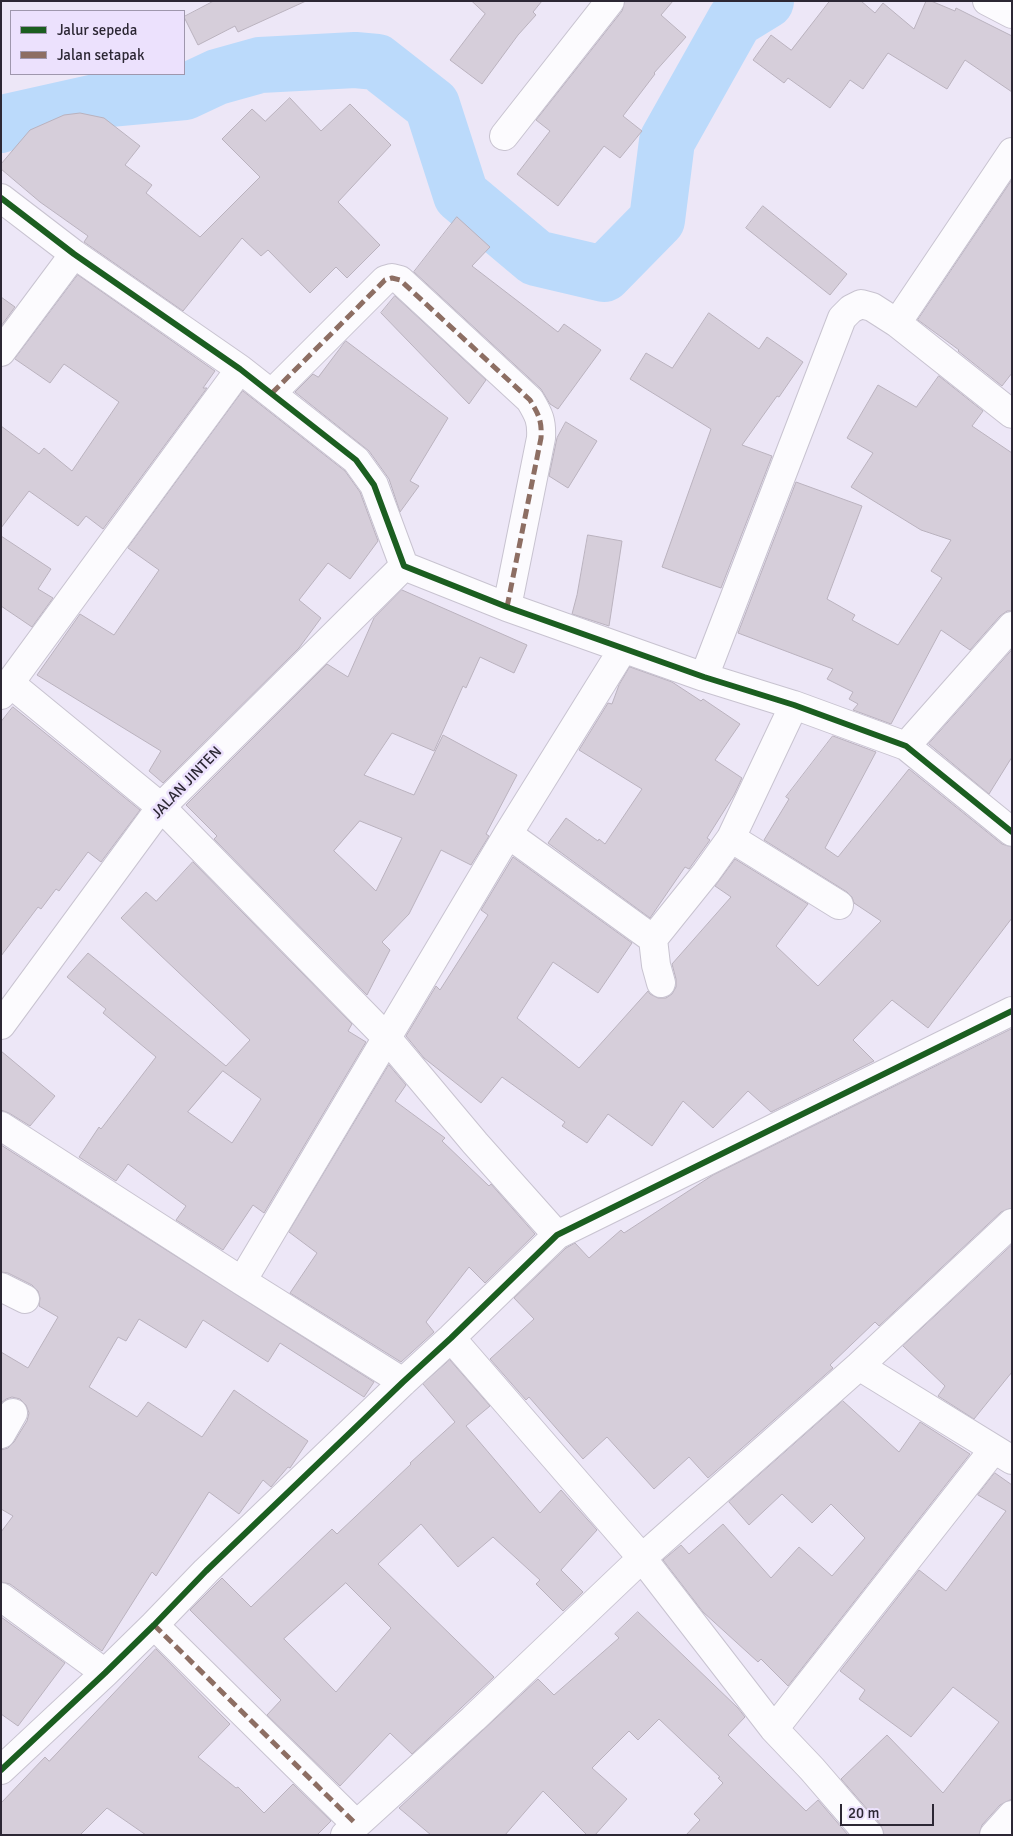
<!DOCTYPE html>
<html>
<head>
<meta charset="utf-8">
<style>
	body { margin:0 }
	#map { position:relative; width:1013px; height:1836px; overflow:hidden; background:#ede7f7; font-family:Signika,sans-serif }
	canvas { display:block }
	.frame { position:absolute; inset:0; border:2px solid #2c2734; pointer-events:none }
	.legend { position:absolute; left:10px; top:10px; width:175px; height:65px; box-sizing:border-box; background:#ece1fd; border:1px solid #9f97ad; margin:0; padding:6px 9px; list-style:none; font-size:15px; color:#2c2734 }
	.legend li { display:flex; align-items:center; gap:10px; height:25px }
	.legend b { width:25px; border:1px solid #9f97ad }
	.scale { position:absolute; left:840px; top:1804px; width:94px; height:22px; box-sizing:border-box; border:2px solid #2c2734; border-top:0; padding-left:6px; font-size:15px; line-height:18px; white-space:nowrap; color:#2c2734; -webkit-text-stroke:4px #ece1fd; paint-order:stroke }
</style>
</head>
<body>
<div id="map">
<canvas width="1013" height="1836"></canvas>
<div class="frame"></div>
<ul class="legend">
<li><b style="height:6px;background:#1b5e20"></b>Jalur sepeda</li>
<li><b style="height:6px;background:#8d6e63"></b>Jalan setapak</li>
</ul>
<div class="scale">20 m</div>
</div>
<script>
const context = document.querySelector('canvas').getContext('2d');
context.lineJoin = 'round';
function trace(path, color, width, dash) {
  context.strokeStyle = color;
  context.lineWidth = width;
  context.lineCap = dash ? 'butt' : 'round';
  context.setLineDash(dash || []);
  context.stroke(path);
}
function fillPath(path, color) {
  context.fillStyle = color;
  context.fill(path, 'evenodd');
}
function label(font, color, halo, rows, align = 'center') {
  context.font = font + ' Signika,sans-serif';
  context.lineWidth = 5;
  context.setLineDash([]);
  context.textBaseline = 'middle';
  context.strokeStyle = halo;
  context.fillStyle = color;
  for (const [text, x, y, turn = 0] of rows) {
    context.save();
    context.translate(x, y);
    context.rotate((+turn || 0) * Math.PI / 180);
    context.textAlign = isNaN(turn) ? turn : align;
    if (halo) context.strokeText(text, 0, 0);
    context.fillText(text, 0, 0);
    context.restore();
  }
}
const river = new Path2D(`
	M1,125L6,122L109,99L185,92L217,77L260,65L355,60L377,62L432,105L461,195L536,258L604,274L657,220L667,141L735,20L766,1`);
const building = new Path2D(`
	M214,1H306L238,32L235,26L198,45L184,17Z
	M472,1H542L533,12L536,15L518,35L482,84L450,60L485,14Z
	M625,1H673L661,15L686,37L654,73L655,74L623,116L642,131L620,158L604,146L558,206L517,174L550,131L536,120L622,11Z
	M830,1H861L875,13L883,3L914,29L926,1H931L955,11L956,8L1012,36V92L965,60L947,89L888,53L863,89L850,80L830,108L788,78L784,83L753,60L771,35L791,50Z
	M290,98L321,131L350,104L391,145L338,202L380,245L347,278L336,267L310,293L268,250L261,256L242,238L183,311L84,242L88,236L40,202L1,169V164L30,130L64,115L80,113L104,118L140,146L125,165L152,185L146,193L200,237L260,177L222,139L252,109L265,121Z
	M1012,180V373L1002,386L958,351L959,350L918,320Z
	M763,206L847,274L830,295L746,228Z
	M457,217L490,247L472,266L558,332L564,324L601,350L558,409L550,404L541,389L414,272Z
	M78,275L215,371L203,388H207L103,529L86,516L78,526L29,491L1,528V426L39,454L44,448L72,471L119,402L64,364L50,383L15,359Z
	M395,296L486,380L469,404L381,313Z
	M1,297L15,307L1,326Z
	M709,313L759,349L767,337L803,362L779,397L777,396L742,445L772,456L721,588L662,567L711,429L630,379L646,353L672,368Z
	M346,341L448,418L410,481L419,486L400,512L389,479L369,451L295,392L313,374L318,377Z
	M939,376L983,411L972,426L1012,453V611H1007L1000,616L970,650L941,630L891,724L853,710L858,704L849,699L853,692L827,679L833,669L738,633L796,482L862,506L827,599L855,615L852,620L898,645L942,578L931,571L951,540L921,530L851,487L873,453L847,438L878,385L916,407Z
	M243,391L345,471L360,492L378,541L350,579L328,563L299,600L321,618L299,648L163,783L149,771L161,751L37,675L80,614L114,635L159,570L128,548Z
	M566,422L597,441L568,488L549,476L557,438Z
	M588,535L622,541L609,626L572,614L577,595Z
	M1,536L51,569L38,589L53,598L32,627L1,606Z
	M402,590L527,645L514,673L480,657L466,688L463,686L434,751L392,733L364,775L414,795L443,735L517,775L486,834L489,836L471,865L441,850L409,914L382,942L390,950L367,995L214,839L217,836L186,805L327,664L348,677L374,618ZM360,821L402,838L376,891L334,851Z
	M1012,650V757L989,794L929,744Z
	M630,667L672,682L701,701L703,699L740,724L715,760L742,778L734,795L707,838L710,840L689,869L685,867L650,918L548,843L566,818L598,841L599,839L605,844L642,789L579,750L608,703L612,704L619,685Z
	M13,707L140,810L101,862L88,852L59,891L56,889L41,909L38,907L1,956V722Z
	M833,736L876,752L825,848L838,857L909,769L1002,844L1012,847V918L928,1028L892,1000L853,1040L874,1061L771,1112L748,1091L713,1128L683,1101L652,1146L608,1114L587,1143L562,1126L565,1122L502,1077L481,1103L424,1058L406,1036L436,986L440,990L488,915L481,910L513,857L632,943L598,993L553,962L517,1018L579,1068L648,991L650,994L658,998H666L672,994L676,987V979L672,964L731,897L715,886L735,859L808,904L776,946L818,986L881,921L854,903L852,897L847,892L764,840L789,799L786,797Z
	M193,862L352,1024L348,1031L366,1042L264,1213L253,1205L223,1250L176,1220L186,1206L128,1164L116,1181L79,1157L99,1127L101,1129L156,1057L103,1013L106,1009L67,977L88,953L226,1066L250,1040L121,918L146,892L156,901ZM223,1071L261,1099L232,1143L188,1112Z
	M1012,1029V1208L1001,1212L879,1326L875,1322L830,1365L833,1368L708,1478L689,1457L654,1489L607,1437L583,1459L529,1397L526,1400L490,1359L534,1319L514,1298L566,1248L575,1243L589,1258L621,1230L624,1233L713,1175Z
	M1,1051L55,1096L30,1126L9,1113L1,1110Z
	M389,1065L406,1085L395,1101L445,1138L442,1141L489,1186L491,1184L535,1234L485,1283L469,1267L426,1322L434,1332L401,1362L290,1293L317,1253L289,1232Z
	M1,1145L374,1382L364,1397L280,1343L268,1362L203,1320L186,1348L139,1319L126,1341L118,1337L89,1387L137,1417L148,1402L202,1437L234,1390L308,1441L290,1468L288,1467L271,1487L263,1480L239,1514L209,1492L156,1576L152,1572L102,1651L10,1584L1,1582V1532L13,1516L1,1509V1450L8,1448L14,1442L27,1421L29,1413L26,1405L20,1399L12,1397L6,1399L1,1403V1352L28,1368L58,1317L39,1306L40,1298L38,1291L32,1285L8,1273L1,1272Z
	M1012,1245V1372L974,1419L938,1396L945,1386L903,1346Z
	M450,1360L490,1406L466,1426L540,1513L561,1490L597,1530L561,1570L583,1592L563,1611L536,1584L540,1580L493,1537L458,1567L421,1524L378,1564L494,1677L412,1754L390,1733L340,1786L267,1715L281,1700L190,1610L222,1578L251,1607L332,1529L337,1534L411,1464L410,1463L455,1422L423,1384ZM346,1583L391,1628L336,1692L284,1639Z
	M843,1401L899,1452L920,1422L970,1454L788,1686L761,1659L758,1662L703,1612L663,1560L681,1545L689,1554L723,1524L771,1578L799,1547L832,1576L865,1538L831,1504L812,1523L782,1494L749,1525L729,1502Z
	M995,1473L1012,1485V1799L1000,1805L982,1825L979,1835H884L881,1825L841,1779L887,1735L943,1793L999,1722L953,1687L911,1737L859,1699L865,1690L840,1671L919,1570L946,1591L1006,1511L978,1495Z
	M638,1612L738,1708L745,1717L728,1735L806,1811L818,1800L848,1835H686L700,1820L694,1814L723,1783L718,1778L720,1777L659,1719L638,1740L629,1731L592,1768L627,1799L595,1835H587L543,1791L505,1835H431L399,1808L538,1679L554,1695L619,1638L615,1634Z
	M1,1617L65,1663L18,1726L1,1714Z
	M156,1649L230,1724L198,1757L236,1788L238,1787L264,1813L293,1784L331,1821L317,1835H146L107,1808L80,1835H1V1803L45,1757L49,1761Z`);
const minor = new Path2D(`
	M987,1L1012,14
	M504,136L610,1
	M1,198L74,254L240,369L356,460L374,485L404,566L507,607L704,677L794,705L906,746L1012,832
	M897,323L1012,152
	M1,352L74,254
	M272,393L385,280L392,278L400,280L530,400C539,415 542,421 541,438L507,607
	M704,677L842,318L851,309L861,304L872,307L897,323L1012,414
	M11,684L161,807L386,1037L475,1143L557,1235
	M1,695L240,369
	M906,746L1012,626
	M508,834L653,939
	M731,838L839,905
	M661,983L656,965L653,939L706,873L731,838L794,705
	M1,1025L161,807L404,566
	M1,1126L242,1281L403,1382
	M242,1281L508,834L623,649
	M1,1287L25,1299
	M451,1338L642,1558L774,1729L812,1769L869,1835
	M859,1366L1012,1460
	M1,1434L13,1413
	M1,1597L105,1673
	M154,1625L356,1824
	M774,1729L994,1449
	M1,1770L105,1673L154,1625L206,1571L403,1382L451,1338L557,1235L1012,1011
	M345,1835L473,1719L642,1558L859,1366L1012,1223
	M994,1835L1012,1815`);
const quiet = new Path2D(`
	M272,393L385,280L392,278L400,280L530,400C539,415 542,421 541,438L507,607
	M154,1625L356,1824`);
const cycleway = new Path2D(`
	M1,198L74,254L240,369L356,460L374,485L404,566L507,607L704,677L794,705L906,746L1012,832
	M1,1770L105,1673L154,1625L206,1571L403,1382L451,1338L557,1235L1012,1011`);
const streetNames = [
	["JALAN JINTEN",187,783,-46]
];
trace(river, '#bbdafb', 56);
fillPath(building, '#d6ceda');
trace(building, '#bab2be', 1);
trace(minor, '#c8c3d0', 30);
trace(minor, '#fcfbfe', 28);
trace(quiet, '#8d6e63', 5, [10, 5]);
trace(cycleway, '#1b5e20', 6);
label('15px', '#2c2734', '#ece1fd', streetNames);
</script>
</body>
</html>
